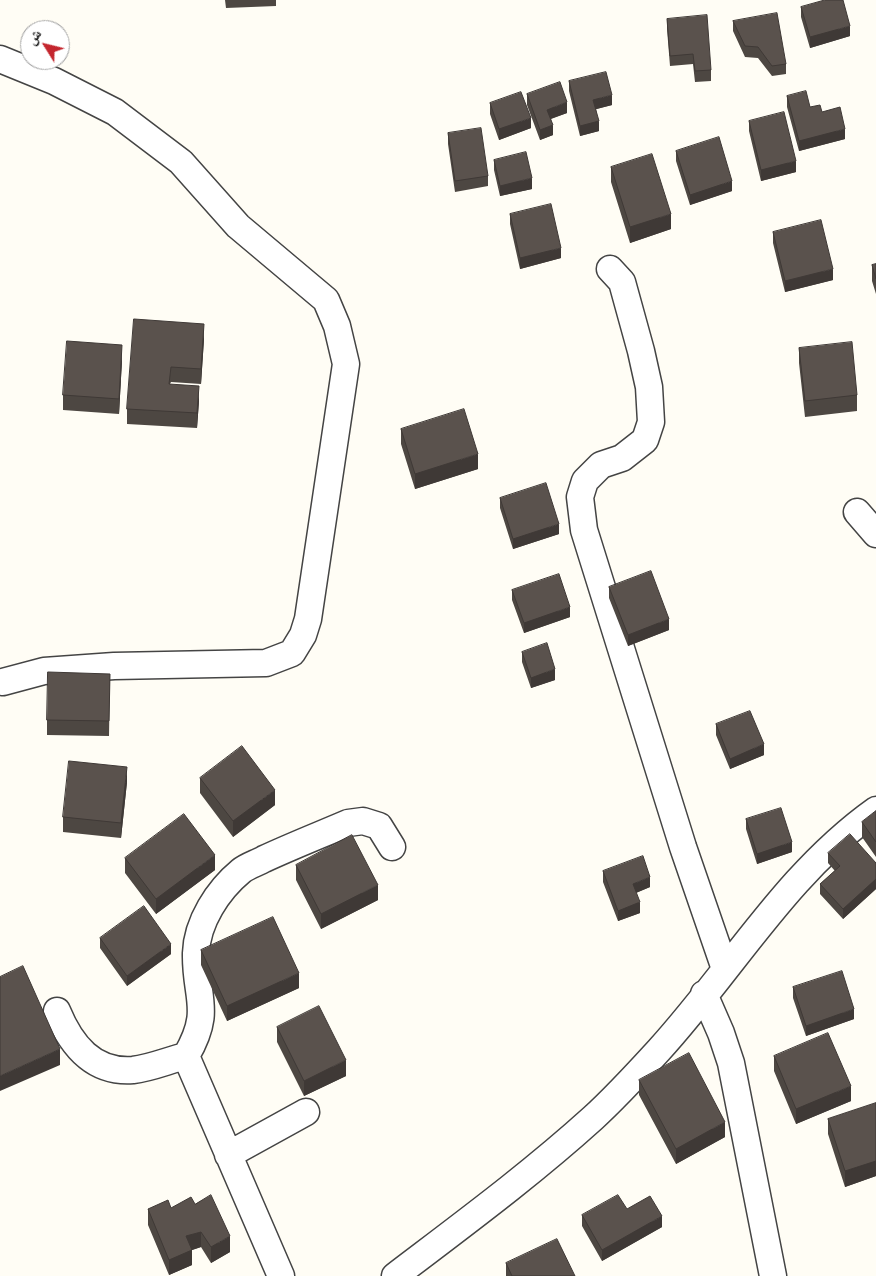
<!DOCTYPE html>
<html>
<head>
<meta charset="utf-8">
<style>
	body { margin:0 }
	#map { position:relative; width:876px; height:1276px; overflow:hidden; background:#fffdf5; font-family:"Playfair Display","Noto Naskh Arabic",serif }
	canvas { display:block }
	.north { position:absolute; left:20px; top:20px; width:50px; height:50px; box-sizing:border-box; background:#fff; border:1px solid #a0a0a0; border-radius:50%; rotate:306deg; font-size:14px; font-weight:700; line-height:20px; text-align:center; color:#111 }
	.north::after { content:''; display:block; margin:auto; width:18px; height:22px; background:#c4262e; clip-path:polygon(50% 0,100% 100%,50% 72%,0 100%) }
</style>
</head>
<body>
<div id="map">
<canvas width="876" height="1276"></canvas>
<div class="north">ش</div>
</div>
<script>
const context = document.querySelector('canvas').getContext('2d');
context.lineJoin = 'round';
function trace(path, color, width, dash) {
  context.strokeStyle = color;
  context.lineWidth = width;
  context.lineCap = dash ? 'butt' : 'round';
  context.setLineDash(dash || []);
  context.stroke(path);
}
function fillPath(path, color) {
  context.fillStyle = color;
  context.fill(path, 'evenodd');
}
const minor = new Path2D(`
	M0,59L54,81L115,112L181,162L238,226L326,300L337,326L346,364L308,619L303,635L292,653L266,663L114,666L44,671L3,682
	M610,269L622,282L641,351L649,387L651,422L645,440L622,458L601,465L585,481L580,497L584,530L683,847L725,969
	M857,512L876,534
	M704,994L721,1033L731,1063L773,1276
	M57,1011C71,1045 93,1073 133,1070C151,1068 169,1060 186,1056C213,1010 195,998 196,953C197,922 218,890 241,871C247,866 257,863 264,859C292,846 320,835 348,823L363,821L379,826L392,847
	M186,1056L281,1276
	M228,1155L306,1112
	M395,1276C462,1225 530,1175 593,1118C616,1097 638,1073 659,1050C732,970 786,874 876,810`);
const wall = new Path2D(`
	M225,0H276V6L226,8Z
	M801,7L850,36L810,48L801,17Z
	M667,19L711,70V81L695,82L693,64L670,66L667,29Z
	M733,21L786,64V74L772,76L758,58L745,57L733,31Z
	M569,81L612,105L596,109L599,131L580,136L569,91Z
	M527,94L567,113L551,119L553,135L540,140L527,105Z
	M787,96L810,107L845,139L799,151L787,107Z
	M490,103L531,128L499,140L490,114Z
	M749,121L796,172L761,181L749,131Z
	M448,133L488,176V186L455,192L448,144Z
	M676,151L732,191L690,205L676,161Z
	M494,160L532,189L500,196L494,170Z
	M611,167L671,229L630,243L611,182Z
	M510,214L561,258L520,269L510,224Z
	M773,232L833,280L785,292L773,243Z
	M876,264V294L872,281V265Z
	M134,319L204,339L201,384L171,382L170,384L199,401L197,428L127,424V409Z
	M799,348L857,395V411L805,417L799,363Z
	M122,360L119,414L63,410V395Z
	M401,429L478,469L415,489L401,444Z
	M500,498L559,534L513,549L500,508Z
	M609,587L669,630L628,646L609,598Z
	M512,590L570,617L524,633L512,600Z
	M522,652L555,680L531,688L522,662Z
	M110,674L109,736L47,735V720Z
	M716,724L764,755L730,769L716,735Z
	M200,778L275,805L233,837L200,793Z
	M127,782L121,838L63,832V817Z
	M876,811V857L862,837V822Z
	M746,819L792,852L757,864L746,829Z
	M828,853L876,863V889L843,919L820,894V884L835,871L828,863Z
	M125,858L215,870L156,914L125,873Z
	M296,865L378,900L321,929L296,880Z
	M603,871L650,887L636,893L640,913L618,921L603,882Z
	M100,938L171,954L127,986L100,948Z
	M201,950L299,988L227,1021L201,965Z
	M793,987L854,1019L806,1036L793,998Z
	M277,1027L346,1076L304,1096L277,1042Z
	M774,1056L851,1101L796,1124L774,1071Z
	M639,1080L725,1137L676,1164L639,1095Z
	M876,1103V1176L845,1187L828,1134V1119Z
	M171,1208L230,1252L211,1263L201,1247L192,1250V1265L169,1275L148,1225V1209Z
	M627,1209L662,1227L602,1261L582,1226V1215Z
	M506,1263L575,1276H506Z`);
const shadedWall = new Path2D(`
	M850,26V36L810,48V37Z
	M612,95V105L593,110V100Z
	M567,102V113L547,120V110Z
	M531,118V128L499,140V129Z
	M599,121V131L580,136V126Z
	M553,125V135L540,140V130Z
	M845,129V139L799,151V141Z
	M796,161V172L761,181V170Z
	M532,178V189L500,196V186Z
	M732,181V191L690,205V195Z
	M671,214V229L630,243V227Z
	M561,248V258L520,269V258Z
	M833,269V280L785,292V281Z
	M204,324V339L201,384V369Z
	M122,345V360L119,414V399Z
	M199,386V401L197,428V413Z
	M478,454V469L415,489V474Z
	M559,524V534L513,549V539Z
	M570,607V617L524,633V623Z
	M669,619V630L628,646V635Z
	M555,669V680L531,688V678Z
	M764,744V755L730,769V759Z
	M127,767V782L121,838V823Z
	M275,790V805L233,837V821Z
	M792,842V852L757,864V854Z
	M215,855V870L156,914V899Z
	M650,877V887L633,894V884Z
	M876,879V889L843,919V909Z
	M378,885V900L321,929V914Z
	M640,902V913L618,921V911Z
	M171,944V954L127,986V976Z
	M299,973V988L227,1021V1006Z
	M854,1009V1019L806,1036V1026Z
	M60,1049V1065L0,1091V1076Z
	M346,1060V1076L304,1096V1081Z
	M851,1086V1101L796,1124V1109Z
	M725,1122V1137L676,1164V1149Z
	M876,1161V1176L845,1187V1171Z
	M662,1216V1227L602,1261V1250Z
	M201,1232V1247L192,1250V1265L169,1275V1260L186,1236Z
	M230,1236V1252L211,1263V1247Z`);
const building = new Path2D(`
	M825,0H843L850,26L810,37L801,7Z
	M777,13L786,64L772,66L758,47L745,46L733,21Z
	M707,15L711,70L695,71L693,54L670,56L667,19Z
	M606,72L612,95L593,100L599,121L580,126L569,81Z
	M560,82L567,102L547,110L553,125L540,130L527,94Z
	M806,91L810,107L820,105L822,112L840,107L845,129L799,141L787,96Z
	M521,92L531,118L499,129L490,103Z
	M784,112L796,161L761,170L749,121Z
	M481,128L488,176L455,181L448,133Z
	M719,137L732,181L690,195L676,151Z
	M526,152L532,178L500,186L494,160Z
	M652,154L671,214L630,227L611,167Z
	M551,204L561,248L520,258L510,214Z
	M821,220L833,269L785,281L773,232Z
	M876,264V279L872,265Z
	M134,319L204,324L201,369L171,367L169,384L199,386L197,413L127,409Z
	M67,341L122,345L119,399L63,395Z
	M852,342L857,395L805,401L799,348Z
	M464,409L478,454L415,474L401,429Z
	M546,483L559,524L513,539L500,498Z
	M651,571L669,619L628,635L609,587Z
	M559,574L570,607L524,623L512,590Z
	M547,643L555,669L531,678L522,652Z
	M48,672L110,674L109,721L47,720Z
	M750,711L764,744L730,759L716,724Z
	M242,746L275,790L233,821L200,778Z
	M69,761L127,767L121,823L63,817Z
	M781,808L792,842L757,854L746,819Z
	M876,811V842L862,822Z
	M184,814L215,855L156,899L125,858Z
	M850,834L876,863V879L843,909L820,884L840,866L828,853Z
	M352,835L378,885L321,914L296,865Z
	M643,856L650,877L633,884L640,902L618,911L603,871Z
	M144,906L171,944L127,976L100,938Z
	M273,917L299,973L227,1006L201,950Z
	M23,966L60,1049L0,1076V977Z
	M842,971L854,1009L806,1026L793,987Z
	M319,1006L346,1060L304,1081L277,1027Z
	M828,1033L851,1086L796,1109L774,1056Z
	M689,1053L725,1122L676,1149L639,1080Z
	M876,1103V1161L845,1171L828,1119Z
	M211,1195L230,1236L211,1247L201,1232L186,1236L192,1250L169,1260L148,1209L168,1200L171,1208L191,1197L195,1204Z
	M618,1195L627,1209L650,1196L662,1216L602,1250L582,1215Z
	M557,1239L575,1276H512L506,1263Z`);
trace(minor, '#444', 29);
trace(minor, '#fff', 26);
fillPath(wall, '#4d4742');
fillPath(shadedWall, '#3f3936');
fillPath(building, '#5a524d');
trace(building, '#3f3936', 1);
</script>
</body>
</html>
